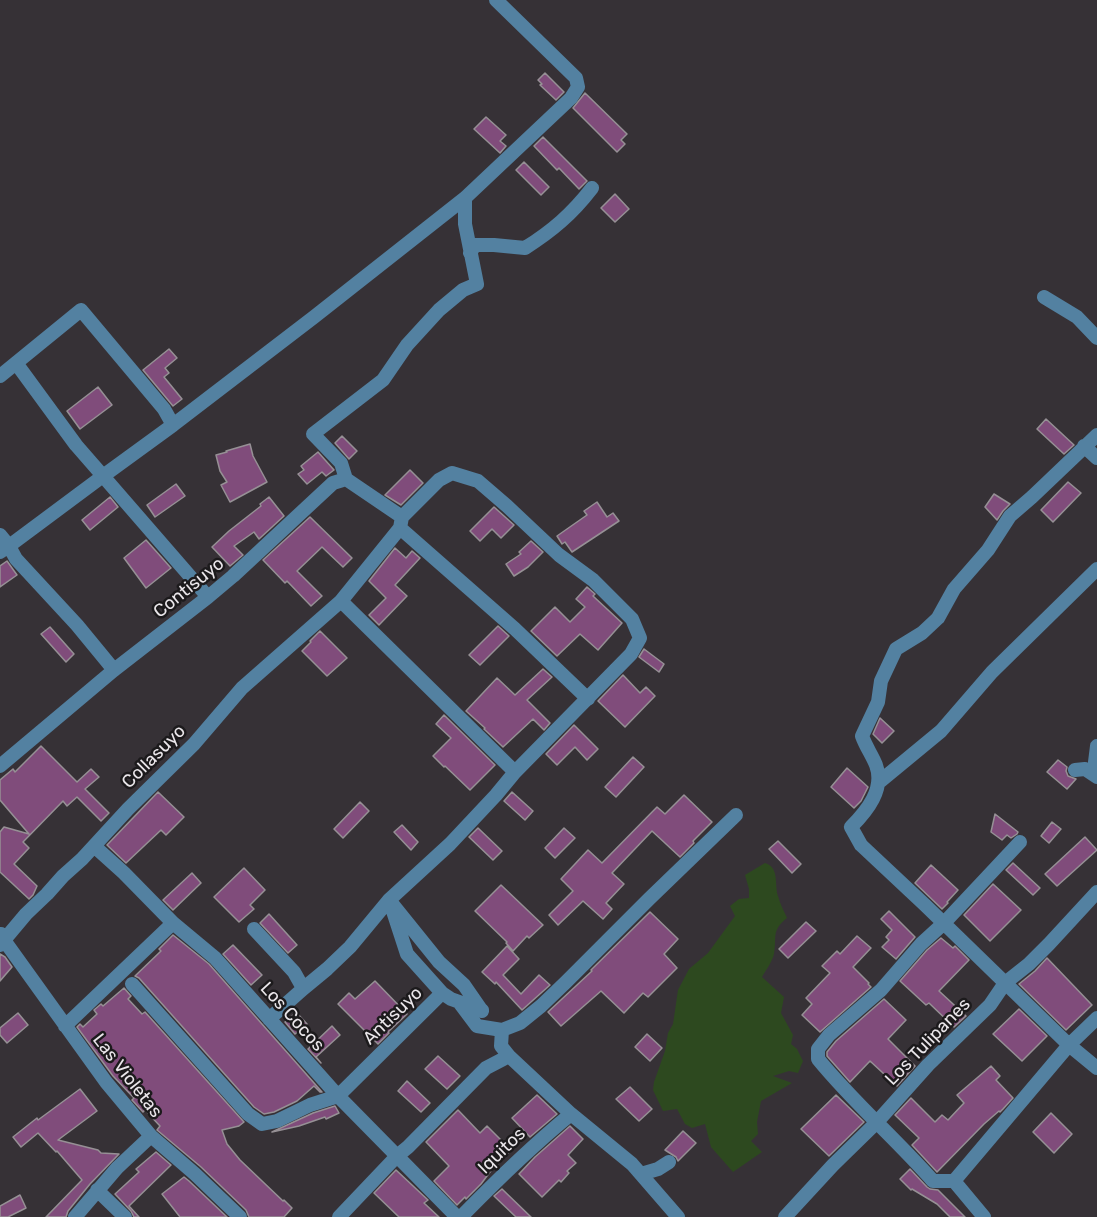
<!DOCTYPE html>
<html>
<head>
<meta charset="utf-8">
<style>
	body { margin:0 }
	canvas { display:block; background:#363136 }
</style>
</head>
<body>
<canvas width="1097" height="1217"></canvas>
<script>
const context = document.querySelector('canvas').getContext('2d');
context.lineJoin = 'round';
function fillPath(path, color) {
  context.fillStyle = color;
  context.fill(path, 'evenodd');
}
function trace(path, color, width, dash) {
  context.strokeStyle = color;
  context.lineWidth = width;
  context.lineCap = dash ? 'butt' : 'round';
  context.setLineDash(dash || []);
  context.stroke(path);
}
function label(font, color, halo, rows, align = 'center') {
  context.font = font + ' Rubik,sans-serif';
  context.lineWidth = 5;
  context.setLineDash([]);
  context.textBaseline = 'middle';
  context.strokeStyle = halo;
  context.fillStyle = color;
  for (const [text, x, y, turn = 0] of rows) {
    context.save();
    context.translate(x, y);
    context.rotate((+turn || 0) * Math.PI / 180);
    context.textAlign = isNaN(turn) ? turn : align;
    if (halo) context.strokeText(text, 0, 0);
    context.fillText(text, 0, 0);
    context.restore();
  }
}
const green = new Path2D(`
	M765,863C780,868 774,884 778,896C780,904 784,911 787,918C771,931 777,936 774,954C772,962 766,970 762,977L784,997L781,1013L793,1035L791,1044L797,1049L803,1061L798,1073L789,1071L773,1076L792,1083L761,1101L757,1122L758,1134L751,1141L762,1152L733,1172L711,1147L705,1124L692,1128L685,1124L677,1109L663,1111L653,1090L654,1082L665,1051L668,1033L673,1024L678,990L689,969L708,953L735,916L730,906L739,899L749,898V889L745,875Z`);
const building = new Path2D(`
	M545,73L564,92L556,100L540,85L542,84L538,80Z
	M585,93L627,134L621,140L625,144L617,152L573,108Z
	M486,117L506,135L500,141L506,146L500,153L474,129Z
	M543,137L587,181L579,189L559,168L557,170L534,146Z
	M524,162L549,187L541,195L516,170Z
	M615,194L629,209L615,222L601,208Z
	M169,349L177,358L165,368L169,373L164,377L182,399L173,406L143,370Z
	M98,387L112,405L80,429L67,411Z
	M1046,419L1074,445L1064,454L1037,429Z
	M342,436L357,451L349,459L335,443Z
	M250,444L253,456L267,482L230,502L221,485L227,482L220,471L216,455L227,452L226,451Z
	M318,452L334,470L326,476L322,472L307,484L298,474L304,470L301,466Z
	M410,470L423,483L401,505L385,495Z
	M1068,482L1081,493L1053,522L1041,510Z
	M176,484L185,496L155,517L147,505Z
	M994,494L1010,504L1003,511L997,520L985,507Z
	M110,497L118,507L90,530L82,520Z
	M269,497L284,516L259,539L254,532L234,546L243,555L230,566L212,547L229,531L261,506L260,504Z
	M597,502L607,517L613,513L619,521L572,552L565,542L562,544L557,536L587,515L584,511Z
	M494,507L514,525L501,538L492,529L480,541L470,531Z
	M310,517L352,558L343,567L322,547L297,571L322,596L311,606L287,581L285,583L263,560Z
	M146,540L171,568L146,588L124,558Z
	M531,541L543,552L528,567L514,576L506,564L521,554L519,552Z
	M395,548L406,558L412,551L420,558L395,585L407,596L379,625L369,615L386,598L369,581Z
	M7,561L17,575L0,587V566Z
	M587,587L595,594L593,596L622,623L598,650L580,634L557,656L531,631L555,607L570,622L585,607L576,599Z
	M498,626L509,636L480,665L469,655Z
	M50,627L74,654L66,662L41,634Z
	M320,631L347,658L327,676L302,651L311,642L310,641Z
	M644,649L664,664L659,672L639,657Z
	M543,669L552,677L527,700L550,723L544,730L533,719L503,747L484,729L485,728L466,711L497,678L515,695Z
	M623,675L640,693L646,687L655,696L625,727L598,701Z
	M444,715L495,765L470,790L445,766L444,767L433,756L451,738L436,724Z
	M880,718L894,731L882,743L873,734Z
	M574,725L598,749L587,760L575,747L557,765L546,754Z
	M41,746L77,782L91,769L99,777L85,789L109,813L101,821L77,797L67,806L63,801L23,842L29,848L14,864L37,886L33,895L29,899L0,872V832L4,827L29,834L0,800V780L13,769L15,772Z
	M633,757L644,767L616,797L605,787Z
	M1058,760L1067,767L1066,771L1068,776L1076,779L1067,789L1047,772Z
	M847,768L868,787L861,801L854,808L831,787Z
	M158,792L184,817L166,835L161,830L126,863L107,845Z
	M512,792L533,811L525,820L504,801Z
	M684,795L712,822L693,841L694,843L680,857L652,831L612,873L624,884L606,903L612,909L603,919L583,901L558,925L549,915L573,891L561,879L588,850L602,863L657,807L665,814Z
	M360,802L369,811L343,838L334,829Z
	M995,814L1018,832L1017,834L1011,838L1007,835L1002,840L991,832Z
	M1052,822L1061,829L1049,843L1041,836Z
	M402,825L418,842L411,850L394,832Z
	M478,828L502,851L493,860L469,837Z
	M564,828L575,838L555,858L545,848Z
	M1085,837L1097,850L1057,886L1045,874Z
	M778,841L801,864L792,873L769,849Z
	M1013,863L1040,888L1033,895L1006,870Z
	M931,865L958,890L947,902L948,903L942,909L915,883Z
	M244,868L265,890L250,905L254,909L239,922L214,897Z
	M192,873L201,883L173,910L163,900Z
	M993,884L1021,910L990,941L964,915Z
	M501,885L543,925L529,938L527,936L513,951L506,943L507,942L475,911Z
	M889,911L915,937L896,959L882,947L889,940L886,937L892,930L881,919Z
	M650,912L678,939L664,954L677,968L648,997L643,993L624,1013L601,991L561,1026L548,1012L592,971L591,970Z
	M269,914L297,945L288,953L260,923Z
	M806,922L816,931L788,958L779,949Z
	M173,935L209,964L322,1092H320L314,1086L297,1101L274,1112L264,1114L254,1107L139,978L135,976L161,951L159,949Z
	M857,936L871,948L853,967L869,983L868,984L871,987L820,1032L802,1015L812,1004L806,998L830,973L822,966L837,951L840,954Z
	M941,938L953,948L955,946L969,960L939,991L966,1016L954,1027L929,1003L926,1005L900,981L927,950Z
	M233,945L262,975L251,985L223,954Z
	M507,946L519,959L503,975L521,994L539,975L550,985L522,1010L496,982L495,984L482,972Z
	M0,954L5,957L12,967L0,981Z
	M1047,958L1092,1005L1066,1030L1019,984L1035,971Z
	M375,981L407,1014L388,1032L389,1033L378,1044L338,1004L349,993L355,999Z
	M124,988L131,996L128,999L142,1014L145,1012L244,1122L239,1126L222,1130L227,1144L240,1160L283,1201L284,1200L292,1208L284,1217H249L246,1210L201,1167L157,1130L160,1126L145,1110L143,1112L132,1100L134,1098L113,1076L77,1027L80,1024L83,1027L97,1014L94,1010L101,1004L103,1006Z
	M884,999L906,1020L888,1039L915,1066L897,1086L870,1061L850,1082L827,1056V1052L836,1041Z
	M1019,1009L1047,1036L1022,1061L993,1034Z
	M296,1012L307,1024L295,1034L285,1022Z
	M18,1013L28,1025L7,1043L0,1035V1028Z
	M332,1026L340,1035L316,1057L321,1063L308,1049Z
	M647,1034L662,1048L650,1061L635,1047Z
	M438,1056L460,1076L447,1089L425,1069Z
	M991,1066L1000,1076L996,1080L1013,1098L1003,1109L1000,1112L999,1111L984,1124L937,1172L912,1145L919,1138L895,1115L911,1098L935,1122L942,1115L948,1120L964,1103L957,1095Z
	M407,1081L430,1103L421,1112L398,1091Z
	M630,1087L652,1109L639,1121L616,1099Z
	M80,1089L97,1111L58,1140L98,1150L101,1153L119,1154L90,1184L68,1211L66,1217H46L82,1180L57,1151L56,1152L38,1133L21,1147L13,1137L37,1118L38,1120Z
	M537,1095L557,1114L530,1137L512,1118Z
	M836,1095L864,1122L829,1156L801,1129Z
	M335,1106L339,1113L326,1119L325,1117L299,1126L272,1132L313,1113Z
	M458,1110L480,1133L487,1126L511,1150L490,1172L481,1184L466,1199L465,1197L457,1205L434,1181L449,1166L426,1142Z
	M1051,1113L1072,1134L1054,1153L1033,1132Z
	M570,1126L583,1139L568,1155L576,1163L567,1171L569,1173L561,1182L559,1180L542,1197L519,1174L535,1157Z
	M683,1131L696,1143L678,1161L676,1157L665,1150Z
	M156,1152L171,1165L129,1206L139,1217H134L131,1211L115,1194L139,1172L136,1169Z
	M910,1169L927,1187L930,1189L938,1190L965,1217H950L937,1204L912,1189L911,1190L900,1179Z
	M396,1170L428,1200L424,1203L439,1217H399L374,1193Z
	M184,1177L189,1181L227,1217H180L162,1194Z
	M502,1189L531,1217H516L494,1196Z
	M20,1195L26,1208L8,1217H0V1206Z`);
const minor = new Path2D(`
	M470,253L475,245H494L525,248C552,231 572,214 592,188
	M1044,297L1077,317L1097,338
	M16,363L76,445L103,476L9,546L16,559L77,625L114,670
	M0,376L81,310L164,409L173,425L103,476L208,597
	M173,425L314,317L465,198
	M1097,435L1032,497L1010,516L988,550L954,589L938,618L922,633L896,649L881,681L878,702L862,736C866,747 872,755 876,765C885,789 867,811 851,827L861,845L925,905L1069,1045L1097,1068
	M1084,446L1097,458
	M346,479L341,463L313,434L383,380L407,345L439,310L463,290L477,284L465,224V198L571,98L578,87L576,78L496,0
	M400,528L515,629L588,699
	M0,535L9,546L0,552
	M341,601L515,772
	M1097,746L1095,762L1097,771
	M0,766L114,670L208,597L233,576L333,483L346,479L402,517
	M1075,770L1085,769L1097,777
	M878,783L941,731L992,672L1097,569
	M1020,842L944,923L921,944L881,990L829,1035L818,1049V1059C853,1102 896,1139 933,1181H954L1069,1045L1097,1018
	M94,846L124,873L173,923L215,958L338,1096L457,1217
	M389,900L439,962L464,985L482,1011
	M392,908L407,954L442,993
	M254,929L294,972L303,988
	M1,934L4,940L106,1082L151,1136L195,1174L240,1217
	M0,945L26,914L47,894L63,876L82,859L128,809L194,744L242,688L341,601L400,528L402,517L439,480L452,473L478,481L507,506L559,555L593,580L632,619L640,638L631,654L515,772L496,795L450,844L389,900L350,947L327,969L304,988L269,1019
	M132,984L248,1114L262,1124L277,1121L310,1105L338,1096L442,993L451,999L482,1010
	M459,1002L477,1026L502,1030L520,1023L541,1006L566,982L649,899L736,815
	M65,1026L173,923
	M502,1030L501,1046L509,1056L571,1114L632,1164L678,1217
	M641,1174L658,1169L669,1162
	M954,1181L984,1217
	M97,1190L125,1217
	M75,1217L117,1168L151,1136
	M339,1217L397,1156L408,1147L486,1068L509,1056
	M461,1217C496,1181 532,1146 571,1114
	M785,1217L833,1165L877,1122L928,1065L990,1005L1005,983L1029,964L1049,944L1097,892`);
const streetNames = [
	["Contisuyo",189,588,-39],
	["Collasuyo",154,757,-45],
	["Antisuyo",393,1016,-44],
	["Los Cocos",292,1017,48],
	["Los Tulipanes",928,1042,-46],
	["Las Violetas",127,1076,52],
	["Iquitos",502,1151,-44]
];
fillPath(green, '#2d491f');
fillPath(building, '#804c7b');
trace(building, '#969095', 1.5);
trace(minor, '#5381a1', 14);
label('18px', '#eae6ea', '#1c1a1c', streetNames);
</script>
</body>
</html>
